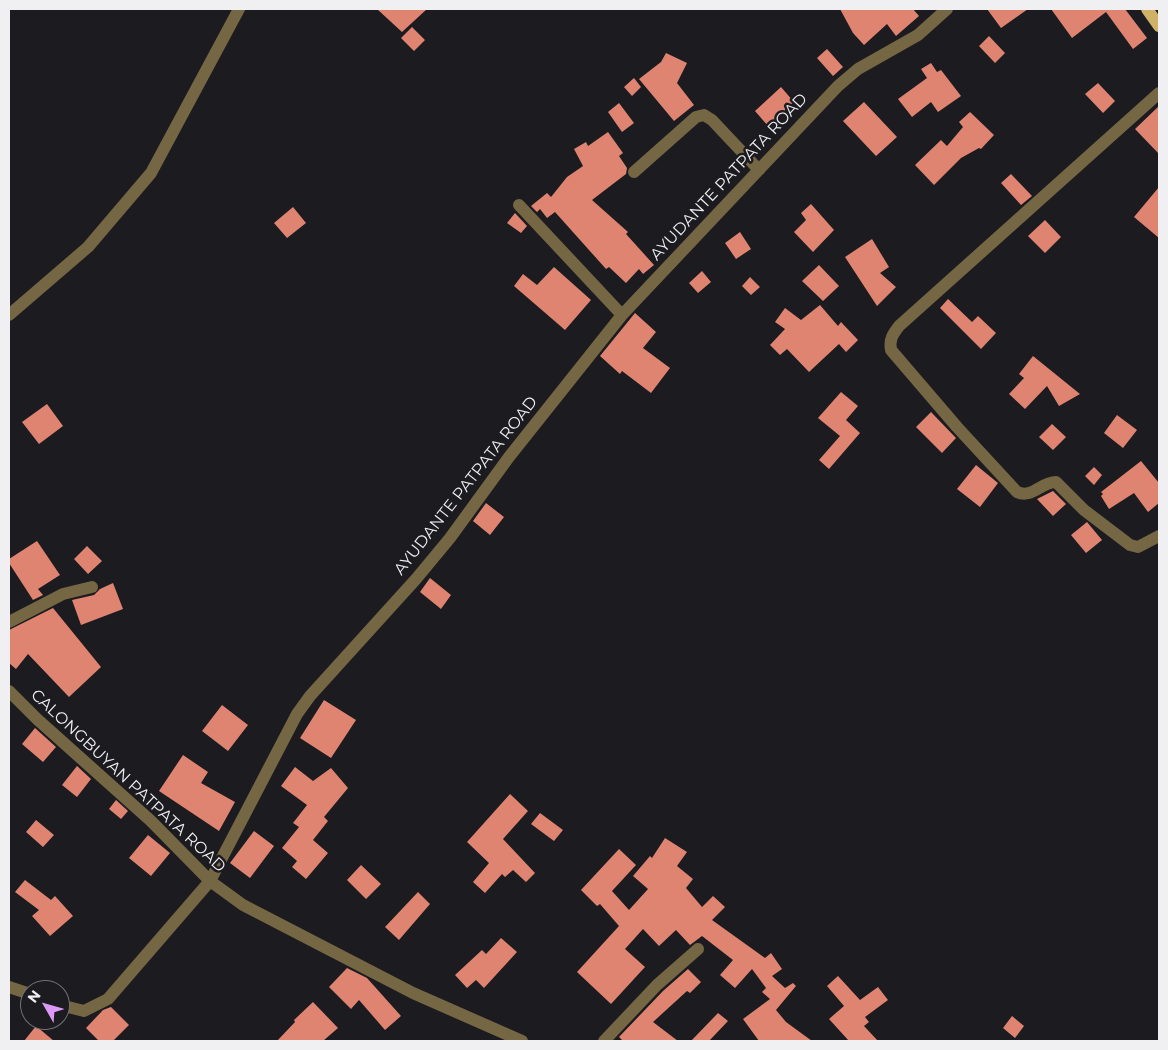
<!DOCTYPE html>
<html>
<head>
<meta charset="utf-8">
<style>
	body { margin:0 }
	#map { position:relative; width:1168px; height:1050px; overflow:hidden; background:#1c1b20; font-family:Montserrat,sans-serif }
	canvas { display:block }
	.frame { position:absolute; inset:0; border:10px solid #f0eff2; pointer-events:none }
	.north { position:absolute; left:20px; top:980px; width:50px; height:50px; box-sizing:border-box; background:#1c1b20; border:1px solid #717074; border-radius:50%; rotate:308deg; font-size:14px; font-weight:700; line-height:20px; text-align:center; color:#f0eff2 }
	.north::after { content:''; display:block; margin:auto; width:18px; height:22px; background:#db99f5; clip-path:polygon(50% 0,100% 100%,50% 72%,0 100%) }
</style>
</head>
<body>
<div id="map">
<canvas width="1168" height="1050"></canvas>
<div class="frame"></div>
<div class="north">N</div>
</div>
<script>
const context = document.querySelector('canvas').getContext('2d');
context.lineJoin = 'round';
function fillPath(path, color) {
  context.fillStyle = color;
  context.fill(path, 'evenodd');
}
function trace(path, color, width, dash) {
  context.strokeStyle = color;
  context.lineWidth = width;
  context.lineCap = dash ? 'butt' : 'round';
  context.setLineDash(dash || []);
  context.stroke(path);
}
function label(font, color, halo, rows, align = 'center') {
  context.font = font + ' Montserrat,sans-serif';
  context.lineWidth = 5;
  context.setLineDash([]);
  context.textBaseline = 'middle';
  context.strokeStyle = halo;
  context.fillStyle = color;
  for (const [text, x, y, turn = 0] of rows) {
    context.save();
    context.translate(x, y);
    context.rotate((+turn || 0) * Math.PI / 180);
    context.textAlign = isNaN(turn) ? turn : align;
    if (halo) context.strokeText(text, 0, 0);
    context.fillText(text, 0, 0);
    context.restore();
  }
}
const building = new Path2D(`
	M377,9H427L402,32Z
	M840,9H913L919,16L896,36L887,24L864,45L853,33Z
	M987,9H1028L1001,28Z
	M1051,9H1125L1147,38L1133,49L1106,12L1072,38Z
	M412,27L425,40L414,51L401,38Z
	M989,36L1005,53L995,63L979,46Z
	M827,49L843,67L833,76L817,58Z
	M666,53L687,63L677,83L694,105L674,121L639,79L661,62Z
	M931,63L937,72L941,70L961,96L938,112L931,102L912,117L898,99L927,78L921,69Z
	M634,78L641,87L632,96L624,87Z
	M1098,83L1115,101L1103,113L1085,94Z
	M781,87L794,102L768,126L755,111Z
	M864,102L897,137L876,156L843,121Z
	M619,103L634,123L622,132L608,112Z
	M1159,106V154L1135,129Z
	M970,112L994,135L981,149L979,148L961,158L934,185L915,165L941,140L947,146L963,127L959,122Z
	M608,132L623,153L619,156L627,168L626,174L592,200L628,232L626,234L654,265L643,274L639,269L626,283L609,267L606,269L555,212L547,218L540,209L537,212L531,206L547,193L551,197L567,177L583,166L574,149L586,142L588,146Z
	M1011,174L1032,196L1021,205L1001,183Z
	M1159,187V238L1134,217Z
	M811,204L834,230L813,252L794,232L806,220L801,213Z
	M293,207L306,223L287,238L274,223Z
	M515,213L527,226L521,233L507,223Z
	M1045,220L1061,237L1045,253L1028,236Z
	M740,232L751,249L736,259L725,243Z
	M872,239L889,267L880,273L896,287L877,306L845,257Z
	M819,265L839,286L823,301L802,281Z
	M554,267L591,300L565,330L514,286L523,274L537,285Z
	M702,271L711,282L698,293L689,283Z
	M750,277L760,287L751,295L742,286Z
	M948,299L972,322L978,316L996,333L981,349L940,308Z
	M820,305L838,326L841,322L858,340L846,352L839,344L809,372L787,349L780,355L770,345L785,329L775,322L785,308L801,320Z
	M635,313L656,332L643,348L670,368L651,393L622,371L620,374L600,356Z
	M1033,356L1080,394L1059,406L1047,386L1025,409L1009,394L1024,378L1019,374Z
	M841,392L858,406L846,420L860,433L829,469L819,460L840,436L818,418Z
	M47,404L63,426L39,444L22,422Z
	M931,412L956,438L942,453L916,427Z
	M1117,415L1137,430L1123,448L1104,433Z
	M1052,424L1066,437L1053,450L1039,437Z
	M1141,461L1159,483V503L1148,512L1134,493L1109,509L1101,496L1103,494L1101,492Z
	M976,465L998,483L980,507L957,489Z
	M1094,467L1102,475L1094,485L1085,476Z
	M1053,491L1066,504L1053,516L1037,499Z
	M486,503L504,517L490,535L473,521Z
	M1087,522L1102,540L1086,553L1071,535Z
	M37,541L60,575L38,589L43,595L33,600L9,563V559Z
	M87,546L102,561L88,574L74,559Z
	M430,578L451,595L441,609L420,592Z
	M113,583L123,609L81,625L72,600L94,595L100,589Z
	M53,608L101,667L69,697L28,654L16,669L9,663V630Z
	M324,700L356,720L331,758L300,738Z
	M222,705L248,725L228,751L202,731Z
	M35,728L56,747L43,762L22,744Z
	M183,755L208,772L201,783L235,802L219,831L159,791Z
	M77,766L91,779L77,797L62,785Z
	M295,767L313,781L331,768L348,788L324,817L328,821L313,840L328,853L306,879L292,867L297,861L282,848L299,827L293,823L307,805L281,786Z
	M510,794L528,811L503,839L535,873L526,882L513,870L505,877L502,874L485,893L473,882L489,863L467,842Z
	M116,800L128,811L121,819L109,809Z
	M540,813L563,830L554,841L531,824Z
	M36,820L54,835L43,847L26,832Z
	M254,831L274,846L250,878L230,863Z
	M148,835L170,853L151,876L129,858Z
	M665,838L687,852L677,866L693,879L686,888L702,907L713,896L725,907L712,920L765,958L771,953L782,969L772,976L785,988L793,983L796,986L776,1010L786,1022L812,1041H759L743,1019L770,999L762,992L766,988L752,969L735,988L720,975L733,960L702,936L690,945L676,930L659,946L643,929L625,949L645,967L611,1004L577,972L619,926L600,904L597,906L581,890L619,849L636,865L612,891L629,910L648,889L633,876L650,856L652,858Z
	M361,865L381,884L366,899L347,880Z
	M25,880L51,900L55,896L73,916L50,936L32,916L39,910L15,892Z
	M418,892L430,904L399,940L385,927Z
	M501,938L517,952L484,988L476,980L467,988L455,975L482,950L486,954Z
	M347,968L367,978L401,1016L385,1030L359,1000L351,1009L329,987Z
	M688,969L701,982L690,993L687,991L653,1022L678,1041H623L619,1037L663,991Z
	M838,976L860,1000L878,987L888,1000L865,1017L869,1022L864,1026L878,1041H849L829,1019L844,1006L827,986Z
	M313,1002L338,1028L323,1041H277L295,1022L294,1020Z
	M111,1007L129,1025L113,1041H99L86,1028L103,1010Z
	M718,1013L728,1021L709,1041H691Z
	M1012,1016L1024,1026L1015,1038L1003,1028Z
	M36,1026L54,1041H24Z`);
const street = new Path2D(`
	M1159,93L899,326C893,334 889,339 891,350L957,427L1017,492C1032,499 1041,482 1056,482L1084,510L1130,545L1138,547L1159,536
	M634,172L696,117L704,115L712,120L759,170
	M519,205L622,315
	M9,315L88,247L151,173L239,9
	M9,622L63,594L92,587
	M9,691L37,719L151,821L210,881L243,905L413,993L522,1041
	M9,987L30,994
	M60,1005L84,1011L108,999L210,881L297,714L310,696L416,579L450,538L509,457L622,315L838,86L858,69L918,35L947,9
	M604,1041L657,985L698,949`);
const primary = new Path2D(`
	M1147,9L1159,26`);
const streetNames = [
	["AYUDANTE PATPATA ROAD",729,177,-47],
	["AYUDANTE PATPATA ROAD",466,486,-52],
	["CALONGBUYAN PATPATA ROAD",128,781,43]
];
fillPath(building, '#e08472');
trace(street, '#756644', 12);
trace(primary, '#d1b168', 12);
label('16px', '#f0eff2', '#1c1b20', streetNames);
</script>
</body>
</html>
